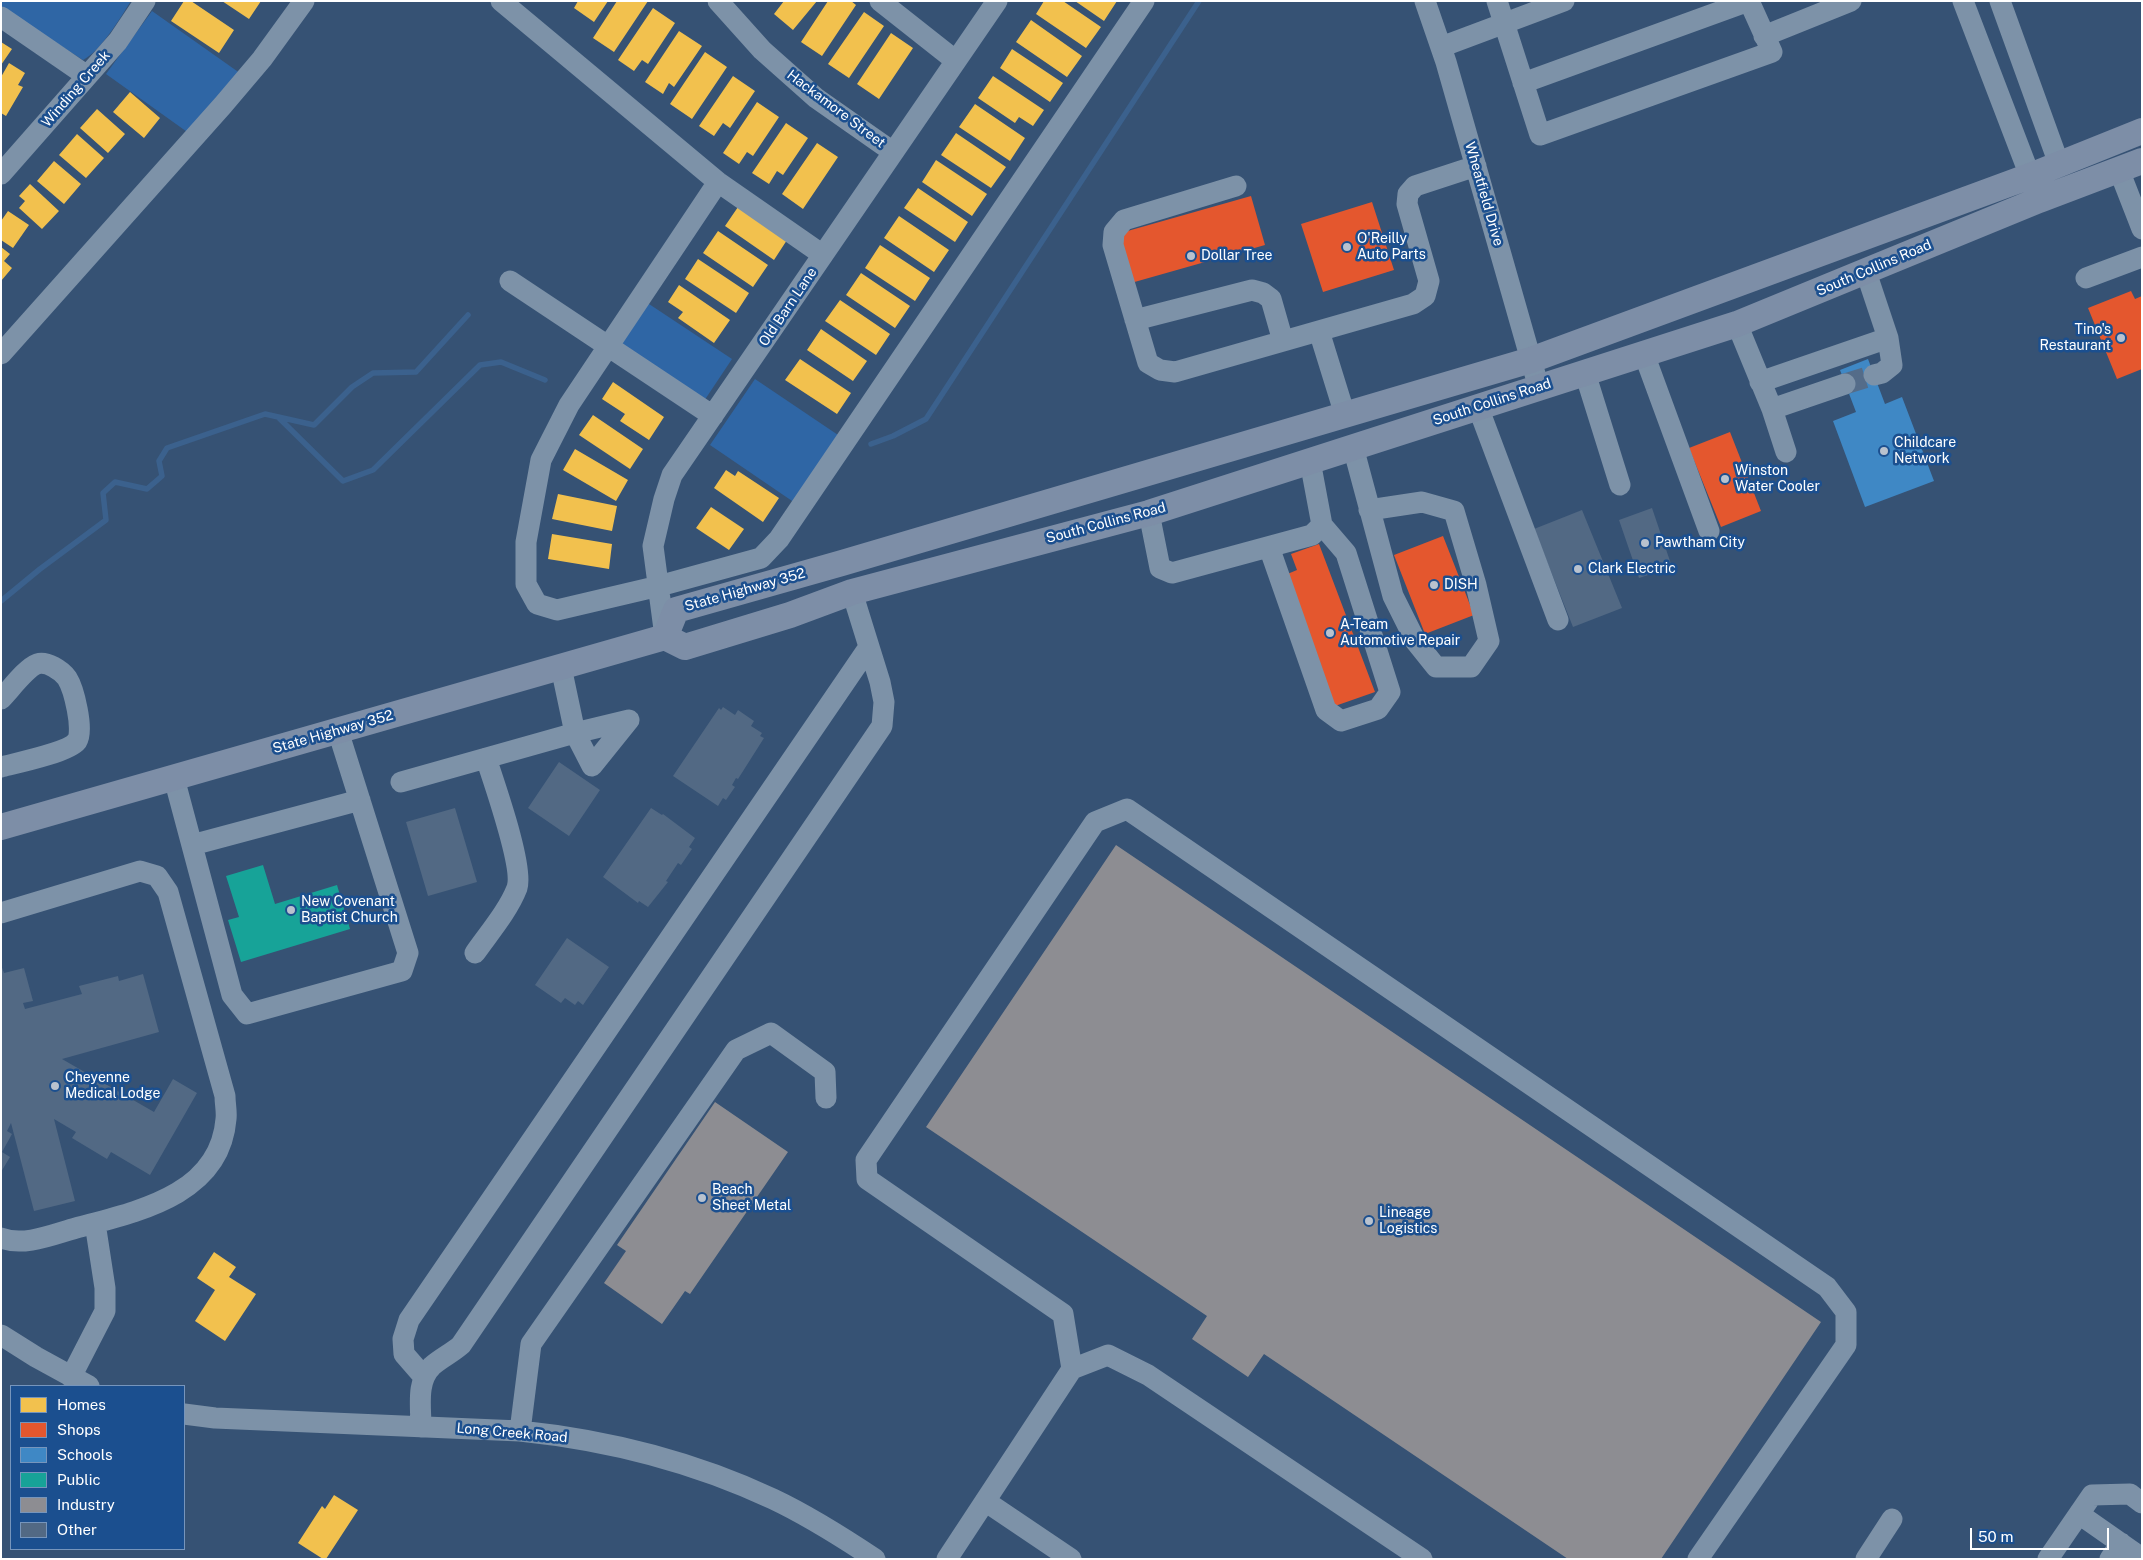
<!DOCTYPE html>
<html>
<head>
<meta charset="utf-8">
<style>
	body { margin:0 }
	#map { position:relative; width:2143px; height:1560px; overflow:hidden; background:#365274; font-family:"Public Sans",sans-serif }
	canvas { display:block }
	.frame { position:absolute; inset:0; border:2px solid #fff; pointer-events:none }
	.legend { position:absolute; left:10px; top:1385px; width:175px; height:165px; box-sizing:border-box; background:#1b4f8f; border:1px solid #7695bc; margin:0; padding:6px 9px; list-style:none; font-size:15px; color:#fff }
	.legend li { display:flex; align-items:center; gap:10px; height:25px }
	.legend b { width:25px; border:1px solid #7695bc }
	.scale { position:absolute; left:1970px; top:1528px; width:139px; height:22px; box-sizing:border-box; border:2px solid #fff; border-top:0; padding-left:6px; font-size:15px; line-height:18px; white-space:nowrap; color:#fff; -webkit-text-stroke:4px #1b4f8f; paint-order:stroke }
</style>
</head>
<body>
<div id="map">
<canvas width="2143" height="1560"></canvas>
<div class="frame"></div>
<ul class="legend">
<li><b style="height:14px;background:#f2c14e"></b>Homes</li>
<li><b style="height:14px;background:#e4572e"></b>Shops</li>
<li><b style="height:14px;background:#3f88c5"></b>Schools</li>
<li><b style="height:14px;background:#17a398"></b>Public</li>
<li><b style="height:14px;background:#8d8d92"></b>Industry</li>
<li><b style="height:14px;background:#526984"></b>Other</li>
</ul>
<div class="scale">50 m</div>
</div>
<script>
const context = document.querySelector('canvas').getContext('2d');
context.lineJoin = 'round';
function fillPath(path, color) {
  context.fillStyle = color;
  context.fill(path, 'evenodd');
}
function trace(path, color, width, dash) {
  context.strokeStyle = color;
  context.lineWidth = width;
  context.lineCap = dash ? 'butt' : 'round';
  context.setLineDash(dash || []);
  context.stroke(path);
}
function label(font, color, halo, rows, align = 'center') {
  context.font = font + ' "Public Sans",sans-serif';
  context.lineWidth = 5;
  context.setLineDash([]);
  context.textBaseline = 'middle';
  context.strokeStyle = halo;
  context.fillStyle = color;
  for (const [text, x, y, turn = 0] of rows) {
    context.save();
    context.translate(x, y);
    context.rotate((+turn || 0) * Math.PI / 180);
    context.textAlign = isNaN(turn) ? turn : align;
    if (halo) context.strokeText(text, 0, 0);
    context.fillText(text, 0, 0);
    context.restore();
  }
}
const green = new Path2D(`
	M1,1H131C120,18 101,51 83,60L1,8Z
	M152,11L244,76L190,134L106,74Z
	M643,300L732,359L704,401L615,342Z
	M755,379L844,439L798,505L710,445Z`);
const homes = new Path2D(`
	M184,1H191L234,30L219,53L171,21Z
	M222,1H261L249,19Z
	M578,1H608L594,22L574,8Z
	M617,1H648L614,52L593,38Z
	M784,1H817L793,30L774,14Z
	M828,1H851L856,5L822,56L801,42Z
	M1044,1H1063L1101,27L1086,48L1036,14Z
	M1075,1H1117L1104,21Z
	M653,8L675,23L648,64L642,60L634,71L618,60Z
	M864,12L884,26L849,78L828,64Z
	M1031,20L1082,56L1067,77L1016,42Z
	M679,31L702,46L674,87L669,83L663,94L645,82Z
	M891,33L913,48L879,99L857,84Z
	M1,42L12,49L1,65Z
	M1012,49L1063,83L1050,102L1000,68Z
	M705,52L727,67L692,119L670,104Z
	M9,63L25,73L18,85L23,87L6,116L1,113V77Z
	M733,76L755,91L730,128L723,123L714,136L699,126Z
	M993,76L1044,110L1033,126L1019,117L1015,123L978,98Z
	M130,92L160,118L144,138L113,112Z
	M757,102L779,117L753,156L747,152L739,164L723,153Z
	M975,104L1025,138L1010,161L959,127Z
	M97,109L125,134L108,153L80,128Z
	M786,123L808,138L783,175L777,171L769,184L752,173Z
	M956,133L1006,167L991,188L941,155Z
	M77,134L104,158L86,178L59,155Z
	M817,143L838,157L803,209L782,194Z
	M936,160L987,194L972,216L922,182Z
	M54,161L81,184L64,204L37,181Z
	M30,184L59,211L42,229L19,208L25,201L19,196Z
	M918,188L968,222L955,242L904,208Z
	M738,207L787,240L774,260L725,226Z
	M8,211L29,225L13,248L1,240V221Z
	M899,216L949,250L934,272L884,238Z
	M718,231L768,265L753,287L703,253Z
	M880,245L930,278L915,301L865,268Z
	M1,247L10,254L4,261L12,268L1,281Z
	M698,259L749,293L736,313L685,279Z
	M861,273L910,306L895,328L846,295Z
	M679,285L730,320L714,343L678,318L683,312L668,302Z
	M840,300L890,334L876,355L825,321Z
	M821,329L867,361L853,381L807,350Z
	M800,359L851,393L837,414L785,380Z
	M613,382L664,417L649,440L620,421L625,414L602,399Z
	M593,415L643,449L630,469L579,435Z
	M575,449L628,480L616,501L563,470Z
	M726,470L735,476L738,471L779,498L763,522L714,488Z
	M558,494L617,506L612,531L552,519Z
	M711,507L744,529L729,550L696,528Z
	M552,534L612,544L609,569L548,559Z
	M214,1252L236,1267L229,1277L256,1294L225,1341L195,1321L215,1290L197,1278Z
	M334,1495L358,1510L326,1559H323L298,1543L322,1506L325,1509Z`);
const shops = new Path2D(`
	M1251,196L1265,245L1131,283L1117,234Z
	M1372,202L1394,270L1323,292L1301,224Z
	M2131,291L2135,299L2142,296V369L2117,379L2088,308Z
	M1730,432L1761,511L1721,527L1689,448Z
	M1443,536L1474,615L1425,634L1394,555Z
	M1319,544L1375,692L1335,706L1285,575L1297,570L1291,554Z`);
const schools = new Path2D(`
	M1868,359L1885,404L1902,397L1934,481L1865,507L1833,421L1856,412L1840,370Z`);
const public = new Path2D(`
	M263,865L275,904L337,885L350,929L241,962L228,920L239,917L226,876Z`);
const industry = new Path2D(`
	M1116,845L1821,1322L1661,1559H1568L1264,1354L1248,1377L1192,1339L1207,1316L926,1127Z
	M715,1102L788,1152L690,1294L685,1291L662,1324L604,1283L626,1251L617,1245Z`);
const stream = new Path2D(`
	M279,418L343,481L373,470L480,365L501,362L545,380
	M871,444L893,436L926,419L1199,1
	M1,601L40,569L106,520L103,493L115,482L147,489L162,476L159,461L167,448L265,414L314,425L352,387L373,373L416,372L468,315`);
const building = new Path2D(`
	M1652,508L1672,567L1639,578L1619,520Z
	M1582,510L1622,608L1573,627L1534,529Z
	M723,707L735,715L738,710L754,721L751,726L762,733L760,736L764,738L738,779L736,778L732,785L735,787L726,800L723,798L718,806L673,776L719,708L721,710Z
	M559,762L600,790L569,836L528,808Z
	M455,808L477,882L428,896L406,822Z
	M651,808L662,815L663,814L695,838L689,847L692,849L681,865L678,863L666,881L668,882L648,907L639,901L638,903L603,877Z
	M567,938L609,967L583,1005L578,1001L575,1005L565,998L561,1003L535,985Z
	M1,965L4,973L24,968L33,1001L23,1003L25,1009L82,994L79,986L118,976L119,981L143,974L159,1032L62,1059L154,1112L173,1079L197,1093L150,1175L111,1152L107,1159L72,1138L76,1132L54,1119L75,1201L34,1211L11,1123L7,1131L12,1134L2,1152L10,1157L1,1172Z`);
const minorTunnel = new Path2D(`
	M1845,384L1874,375`);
const minor = new Path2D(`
	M501,1L718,182L823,255
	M718,1L762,50L816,98L893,152
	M880,1L956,61
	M1425,1L1446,62L1539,388
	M1497,1L1540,135L1772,52L1749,1
	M1963,1L2030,176
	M2000,1L2059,164
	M1,17L87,76
	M1764,36L1851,1
	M1441,47L1564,1
	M1523,83L1749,1
	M2119,170L2142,229
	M1,174L118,41L145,1
	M718,182L569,405L541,460L526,542V584L537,604L557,610L659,586L761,558L779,539L1144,1
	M1236,186L1124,220L1114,232L1113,245L1148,363L1160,370L1175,372L1413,304L1425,296L1429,281L1407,204L1408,194L1415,186L1476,166
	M1866,272L1888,338L1892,365L1882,373L1874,375
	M2086,278L2142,257
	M510,281L713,416
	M1135,320L1252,290L1263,293L1271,299L1283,341
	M1737,324L1772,409L1786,452
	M1319,331L1345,415
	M1,354L223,105L262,59L304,1
	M1644,354L1709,531
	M1585,373L1620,485
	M1760,382L1888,338
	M1478,407L1558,620
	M1772,409L1845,384
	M1353,447L1393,596L1416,642L1436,667H1471L1489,641L1476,585L1454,511L1422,502L1369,510
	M1149,513L1160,568L1172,573L1312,535L1322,525L1310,461
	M1269,547L1326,710L1341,721L1378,709L1390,692L1346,553L1322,525
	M665,637L653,546L664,499L672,475L997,1
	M1,699C10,690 26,668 37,664C47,661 61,670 67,678C74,689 84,730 77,741C69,752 17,763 1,767
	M629,720L592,766L575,733Z
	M174,778L232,995L247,1014L402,971L408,953L338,731
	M401,782L575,733L561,667
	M192,845L360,800
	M1,913L140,871L157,876L168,892L225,1096C225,1104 227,1112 226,1119C220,1196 135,1212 76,1228C54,1234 24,1247 1,1238
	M475,953C489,933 508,911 517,888C524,867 494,783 486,758
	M1,1335L36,1357L89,1386
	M1072,1369L1108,1355L1148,1375L1422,1559
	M71,1377L105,1311V1288L95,1223
	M424,1377L404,1354L403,1339L409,1320L869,647
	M184,1414L215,1418L520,1431C607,1440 694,1462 773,1499C809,1516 842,1537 875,1559
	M421,1427C421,1407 416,1381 432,1366C441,1358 452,1353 461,1345L882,726L884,702L880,682L852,592
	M520,1431L531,1344L736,1050L771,1033L825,1072L826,1098
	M985,1501L1071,1559
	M2079,1514L2142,1558
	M947,1559L1072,1369L1063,1314L867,1179L866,1160L1095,822L1127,809L1827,1287L1846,1312V1345L1698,1559
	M1866,1559L1892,1519
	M2048,1559L2092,1495L2130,1494L2142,1503
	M2110,1559L2121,1543`);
const major = new Path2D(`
	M665,637L676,610L842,563L1531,360L2030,176L2142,131
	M1,827L665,637L685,647L790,615L852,592L1149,513L1737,324L2039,200L2142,161`);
const markers = [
	[1347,247,5,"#b9c2ce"],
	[1191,256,5,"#b9c2ce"],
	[2121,338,5,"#b9c2ce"],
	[1884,451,5,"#b9c2ce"],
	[1725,479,5,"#b9c2ce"],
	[1645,543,5,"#b9c2ce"],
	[1578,569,5,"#b9c2ce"],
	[1434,585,5,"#b9c2ce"],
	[1330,633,5,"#b9c2ce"],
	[291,910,5,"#b9c2ce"],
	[55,1086,5,"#b9c2ce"],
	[702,1198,5,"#b9c2ce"],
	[1369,1221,5,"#b9c2ce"]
];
const streetNames = [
	["Winding Creek",76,89,-49],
	["Hackamore Street",836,109,37],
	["Wheatfield Drive",1484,194,74],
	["South Collins Road",1874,268,-23],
	["Old Barn Lane",788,307,-56],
	["South Collins Road",1492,402,-18],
	["South Collins Road",1106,523,-15],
	["State Highway 352",745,590,-16],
	["State Highway 352",333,732,-16],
	["Long Creek Road",512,1433,5]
];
const poiNames = [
	["O'Reilly",1357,239],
	["Auto Parts",1357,255],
	["Dollar Tree",1201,256],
	["Tino's",2111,330,"right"],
	["Restaurant",2111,346,"right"],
	["Childcare",1894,443],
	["Network",1894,459],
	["Winston",1735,471],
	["Water Cooler",1735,487],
	["Pawtham City",1655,543],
	["Clark Electric",1588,569],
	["DISH",1444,585],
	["A-Team",1340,625],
	["Automotive Repair",1340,641],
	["New Covenant",301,902],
	["Baptist Church",301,918],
	["Cheyenne",65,1078],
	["Medical Lodge",65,1094],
	["Beach",712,1190],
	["Sheet Metal",712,1206],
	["Lineage",1379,1213],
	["Logistics",1379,1229]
];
fillPath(green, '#2f66a5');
fillPath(homes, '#f2c14e');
fillPath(shops, '#e4572e');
fillPath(schools, '#3f88c5');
fillPath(public, '#17a398');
fillPath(industry, '#8d8d92');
trace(stream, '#3b618d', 5.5);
fillPath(building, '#526984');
trace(minorTunnel, '#546c89', 21, [21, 11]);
trace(minor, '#7d92a8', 21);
trace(major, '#7d8ea7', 26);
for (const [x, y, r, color] of markers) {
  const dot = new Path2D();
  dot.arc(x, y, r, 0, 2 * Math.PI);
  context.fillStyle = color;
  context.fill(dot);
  trace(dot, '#1b4f8f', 2);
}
label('14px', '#fff', '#1b4f8f', streetNames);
label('14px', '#fff', '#1b4f8f', poiNames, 'left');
</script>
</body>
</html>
